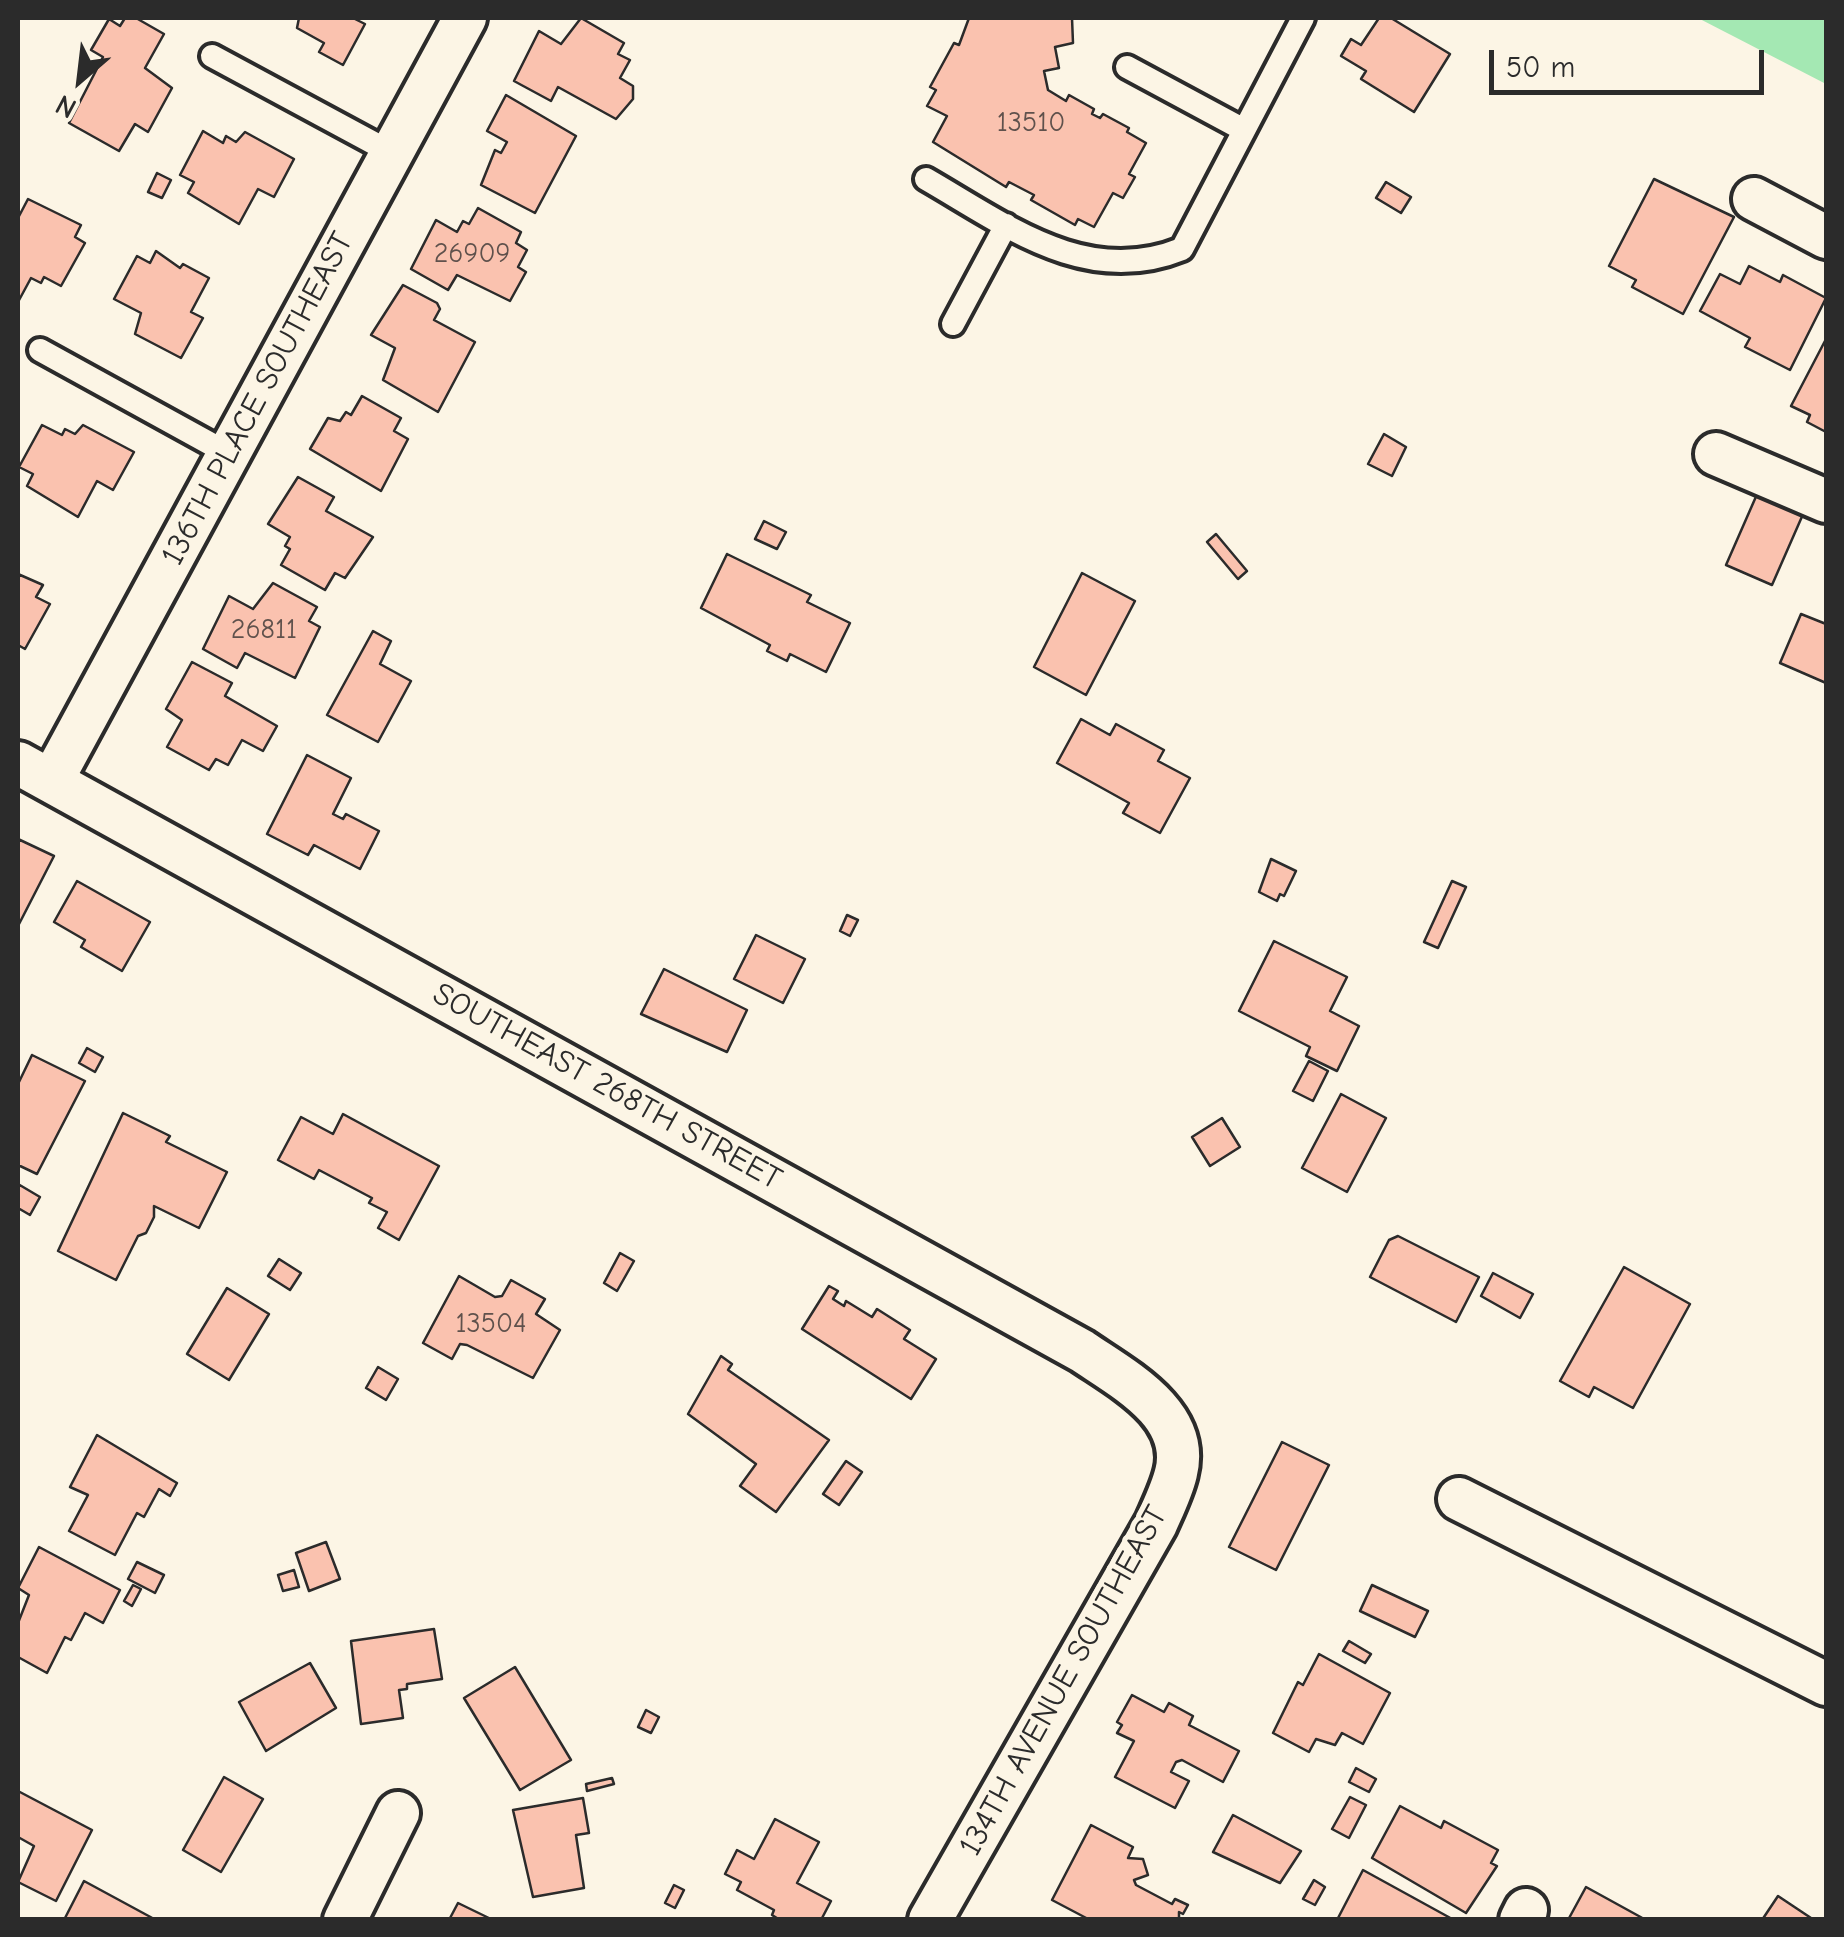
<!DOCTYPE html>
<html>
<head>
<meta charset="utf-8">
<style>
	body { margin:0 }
	#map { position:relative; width:1844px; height:1937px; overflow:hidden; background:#fcf5e5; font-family:"Comic Neue",sans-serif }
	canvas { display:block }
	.frame { position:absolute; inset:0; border:20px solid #2b2b2b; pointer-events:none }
	.north { position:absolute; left:30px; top:30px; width:100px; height:100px; -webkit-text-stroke:8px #fcf5e5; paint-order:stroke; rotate:208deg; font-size:28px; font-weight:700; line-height:40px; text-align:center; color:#2b2b2b }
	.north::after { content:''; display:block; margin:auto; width:35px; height:45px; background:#2b2b2b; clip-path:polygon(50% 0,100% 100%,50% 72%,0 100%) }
	.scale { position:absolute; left:1489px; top:50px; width:275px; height:45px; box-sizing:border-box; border:5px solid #2b2b2b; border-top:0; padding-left:12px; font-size:30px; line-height:35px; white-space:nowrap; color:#2b2b2b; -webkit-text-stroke:8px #fcf5e5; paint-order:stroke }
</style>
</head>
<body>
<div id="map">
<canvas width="1844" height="1937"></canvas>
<div class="frame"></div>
<div class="north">N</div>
<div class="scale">50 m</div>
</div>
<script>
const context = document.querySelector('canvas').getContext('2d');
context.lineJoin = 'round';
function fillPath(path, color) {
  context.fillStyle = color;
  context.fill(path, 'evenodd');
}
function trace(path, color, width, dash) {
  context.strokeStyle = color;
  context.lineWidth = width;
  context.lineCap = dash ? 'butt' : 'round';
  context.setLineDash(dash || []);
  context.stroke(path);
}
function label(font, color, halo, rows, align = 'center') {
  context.font = font + ' "Comic Neue",sans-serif';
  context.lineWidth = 10;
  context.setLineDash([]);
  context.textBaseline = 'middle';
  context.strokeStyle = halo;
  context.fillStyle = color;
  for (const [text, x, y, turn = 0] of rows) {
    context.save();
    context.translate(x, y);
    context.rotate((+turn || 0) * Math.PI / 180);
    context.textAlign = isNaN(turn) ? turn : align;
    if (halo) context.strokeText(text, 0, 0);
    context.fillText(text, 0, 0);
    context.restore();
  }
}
const green = new Path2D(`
	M1698,18H1826V84Z`);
const building = new Path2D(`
	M125,18H136L164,34L145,68L172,88L148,132L135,124L119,151L69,123L103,57L91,50L109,19L120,26Z
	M299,18H353L365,24L343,65L319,52L324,43L297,28Z
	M581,18L624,43L618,54L630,60L620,78L633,86V99L616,119L558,87L551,101L514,81L539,31L561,44Z
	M969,18H1072L1073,43L1055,47L1059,68L1044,71L1048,90L1066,101L1069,95L1094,109L1092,114L1100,118L1103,114L1129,128L1127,132L1146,143L1129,174L1135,177L1123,198L1113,193L1094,227L1078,219L1075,225L1031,200L1034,195L1009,182L1006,187L933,142L947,116L927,106L936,90L930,87L954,43L959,45Z
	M1379,18H1391L1450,54L1414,112L1361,79L1366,71L1341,56L1351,39L1361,45Z
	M506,95L576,136L535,213L481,185L495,150L501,153L507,142L487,131Z
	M203,131L223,143L226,136L236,142L245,132L294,159L274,197L258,189L239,224L188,193L194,182L180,175Z
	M157,173L171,180L162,198L148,192Z
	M1654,179L1734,217L1683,314L1632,287L1636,280L1609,266Z
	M1386,182L1411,197L1401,213L1376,198Z
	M28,199L81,225L75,237L85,243L61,286L44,277L41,283L31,278L18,302V218Z
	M478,208L521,232L516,243L527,250L518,267L526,272L510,301L457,275L448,290L411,269L436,220L457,232L463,221L469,224Z
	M156,251L180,268L183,264L209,278L191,312L203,318L181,358L135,334L141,313L114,299L137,256L150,263Z
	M1749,266L1780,282L1783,275L1826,298L1790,370L1745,347L1750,338L1700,311L1720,274L1740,284Z
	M403,285L437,303L440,309L434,320L475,342L438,412L383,380L395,348L371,335Z
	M1826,339V432L1807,422L1810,415L1791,406Z
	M362,396L401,418L394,431L408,439L381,491L310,449L328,418L340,421L346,412L351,415Z
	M42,425L62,435L65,429L75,434L83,425L134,452L113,490L97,481L78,517L27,486L33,474L19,467Z
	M1384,434L1406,447L1392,476L1368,464Z
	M298,477L334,497L326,511L373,537L345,578L335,573L325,590L281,565L290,549L285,546L290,537L268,524Z
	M1758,492L1804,512L1772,585L1726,565Z
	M764,521L786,532L777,549L755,539Z
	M1216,534L1247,571L1238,579L1207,542Z
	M727,554L811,595L807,602L850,623L826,672L790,654L787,661L767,651L770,645L701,608Z
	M1082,573L1135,601L1086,695L1034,667Z
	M18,574L43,585L36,597L50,604L25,649L18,645Z
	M273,583L317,607L309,621L320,627L295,678L245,653L237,668L203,649L229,596L253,609Z
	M1801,614L1826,624V683L1780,663Z
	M373,631L391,641L380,664L411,681L378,742L327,715Z
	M192,662L232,683L225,696L277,726L263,751L242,740L228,765L216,759L209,770L167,747L182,720L166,709Z
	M1081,719L1110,735L1116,724L1164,750L1158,761L1190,778L1160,833L1123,813L1129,803L1057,763Z
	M307,755L351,778L333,814L343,819L346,814L379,831L360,869L314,845L308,855L267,834Z
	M18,839L54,856L18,926Z
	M1271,859L1296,871L1284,896L1280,894L1277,901L1259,892Z
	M77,881L150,922L122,971L81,947L85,940L54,922Z
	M1452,881L1466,887L1438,948L1424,942Z
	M847,915L858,920L850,936L840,931Z
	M756,935L805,959L783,1003L734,979Z
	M1274,941L1347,977L1330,1011L1359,1026L1337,1071L1306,1056L1310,1047L1239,1011Z
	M664,969L747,1010L727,1052L641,1014Z
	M87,1048L103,1057L95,1072L79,1063Z
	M32,1055L85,1081L37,1174L18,1165V1084Z
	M1309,1061L1328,1071L1313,1101L1293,1091Z
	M1341,1094L1386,1118L1347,1192L1302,1168Z
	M123,1113L170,1136L166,1142L227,1172L199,1228L154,1206V1217L146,1233L138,1236L116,1280L58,1251Z
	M343,1114L439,1166L399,1240L378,1228L387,1212L369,1203L372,1198L319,1170L314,1179L278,1160L301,1117L333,1134Z
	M1222,1118L1240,1147L1210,1166L1192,1137Z
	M18,1184L40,1197L30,1215L18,1208Z
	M1398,1236L1479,1277L1456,1322L1370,1277L1389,1240Z
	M620,1253L634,1261L617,1291L604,1283Z
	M279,1259L301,1273L290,1290L268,1276Z
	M1624,1267L1690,1304L1633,1408L1594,1387L1589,1397L1560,1381Z
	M1493,1273L1533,1294L1520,1318L1481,1296Z
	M459,1276L495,1297L502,1296L511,1280L545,1299L536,1314L560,1330L533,1378L467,1345L460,1344L452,1359L423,1343Z
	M829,1286L838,1291L833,1299L844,1306L846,1301L872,1317L877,1309L910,1330L904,1339L936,1359L911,1399L802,1329Z
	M227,1288L269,1314L229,1380L187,1354Z
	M721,1356L732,1364L728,1370L829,1440L776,1512L740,1486L756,1464L688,1414Z
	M378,1367L398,1379L386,1400L366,1388Z
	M97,1435L177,1483L170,1496L159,1489L144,1517L137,1513L115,1555L69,1531L88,1495L70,1487Z
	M1282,1442L1329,1465L1276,1570L1229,1547Z
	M846,1461L862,1472L839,1505L823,1494Z
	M326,1542L340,1579L309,1591L296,1553Z
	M39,1547L120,1590L103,1623L85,1613L71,1640L65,1637L47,1673L18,1657V1623L29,1595L18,1588Z
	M137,1562L164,1575L155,1593L128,1579Z
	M294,1570L299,1587L283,1591L278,1575Z
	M133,1585L141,1589L132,1606L124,1601Z
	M1372,1585L1428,1611L1415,1637L1360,1611Z
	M434,1629L442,1679L407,1684V1689L399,1690L403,1718L361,1724L351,1641Z
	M1349,1641L1371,1654L1365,1663L1343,1651Z
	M1319,1654L1390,1693L1363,1744L1342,1733L1335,1745L1316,1739L1309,1752L1273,1733L1298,1682L1303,1685Z
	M310,1663L336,1708L266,1751L239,1702Z
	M515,1667L571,1760L520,1790L464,1698Z
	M1132,1695L1164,1712L1169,1703L1193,1716L1189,1725L1239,1751L1223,1782L1182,1760L1176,1762L1171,1772L1189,1781L1175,1808L1115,1777L1134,1741L1117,1733L1122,1725L1117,1722Z
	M646,1710L659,1717L651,1733L638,1727Z
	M1356,1768L1376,1779L1369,1792L1349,1782Z
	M224,1777L263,1799L221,1872L183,1850Z
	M612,1778L614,1784L587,1791L586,1784Z
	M18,1791L92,1830L56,1901L18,1882L34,1846L18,1837Z
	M1350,1797L1366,1805L1349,1838L1332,1829Z
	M583,1798L589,1833L576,1835L584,1888L533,1897L513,1810Z
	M1400,1806L1441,1828L1444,1821L1498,1850L1491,1863L1497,1866L1466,1913L1372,1858Z
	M1233,1815L1301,1851L1280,1883L1213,1852Z
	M775,1819L819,1842L797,1883L831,1901L821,1920H780L772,1915L774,1910L737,1890L741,1882L725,1874L737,1850L754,1859Z
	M1091,1825L1133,1847L1128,1858L1143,1859L1148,1875L1134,1880L1136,1885L1172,1904L1175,1899L1188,1905L1183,1914L1179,1912V1920H1090L1052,1900Z
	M1363,1870L1454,1920H1337Z
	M1314,1880L1325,1887L1315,1905L1303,1899Z
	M84,1881L156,1920H64Z
	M674,1885L684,1890L675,1908L665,1903Z
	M1586,1887L1646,1920H1568Z
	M1778,1896L1814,1920H1762Z
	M458,1903L493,1920H449Z`);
const lane = new Path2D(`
	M212,56L392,153
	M1127,67L1244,130
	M926,179C1006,225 1086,288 1182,249L1303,18
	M953,324L1006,225
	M40,350L229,454`);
const street = new Path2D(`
	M1754,199L1826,237
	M1716,454L1826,501
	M18,763L1082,1351C1123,1379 1191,1414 1176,1473C1172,1490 1163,1508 1156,1524L930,1920
	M52,780L465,18
	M1459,1499L1826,1684
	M345,1920L398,1813
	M1521,1920L1526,1910`);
const numberNames = [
	["13510",1031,123],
	["26909",472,254],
	["26811",264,630],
	["13504",491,1324]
];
const streetNames = [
	["136TH PLACE SOUTHEAST",258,399,-62],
	["SOUTHEAST 268TH STREET",607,1087,29],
	["134TH AVENUE SOUTHEAST",1064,1681,-61]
];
fillPath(green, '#a4e8b3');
fillPath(building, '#fac2af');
trace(building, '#2b2b2b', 2.5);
trace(lane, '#2b2b2b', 30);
trace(street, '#2b2b2b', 50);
trace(lane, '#fcf5e5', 22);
trace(street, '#fcf5e5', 42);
label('28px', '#5f514c', null, numberNames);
label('32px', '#2b2b2b', '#fcf5e5', streetNames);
</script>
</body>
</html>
